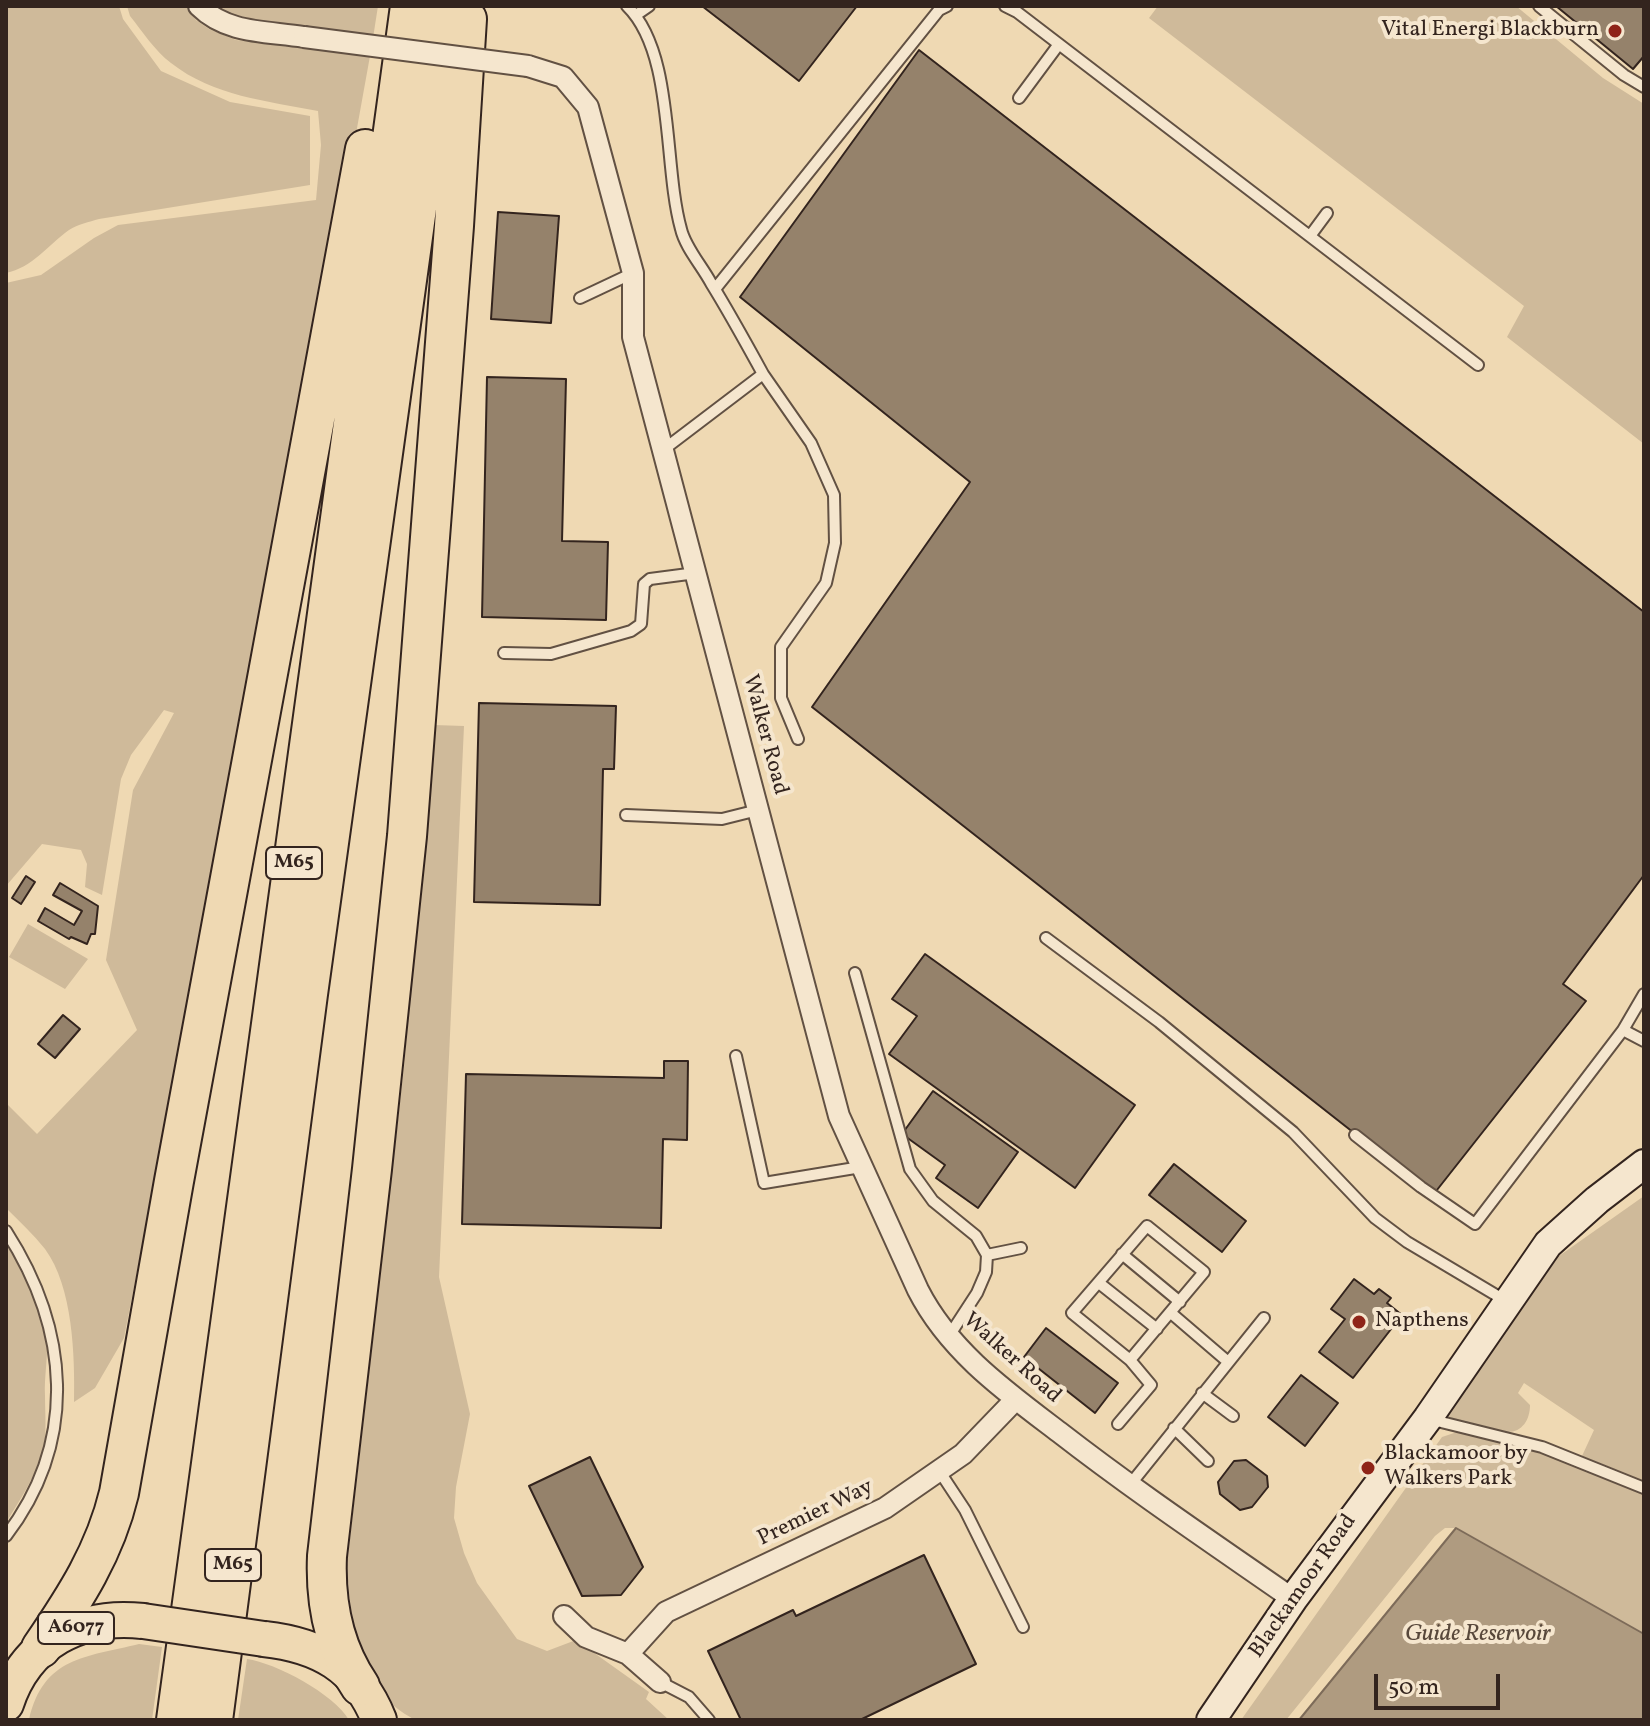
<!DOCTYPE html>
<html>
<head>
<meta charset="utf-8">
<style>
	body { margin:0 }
	#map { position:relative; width:1650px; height:1726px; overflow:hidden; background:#efd9b3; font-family:Vollkorn,serif }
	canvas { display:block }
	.frame { position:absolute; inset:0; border:8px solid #33241e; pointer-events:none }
	.scale { position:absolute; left:1374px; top:1674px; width:126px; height:36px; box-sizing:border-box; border:4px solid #33241e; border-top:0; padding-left:10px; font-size:24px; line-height:28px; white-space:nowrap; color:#33241e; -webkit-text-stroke:6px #f5e6ce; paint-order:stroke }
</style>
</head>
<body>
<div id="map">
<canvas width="1650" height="1726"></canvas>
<div class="frame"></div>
<div class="scale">50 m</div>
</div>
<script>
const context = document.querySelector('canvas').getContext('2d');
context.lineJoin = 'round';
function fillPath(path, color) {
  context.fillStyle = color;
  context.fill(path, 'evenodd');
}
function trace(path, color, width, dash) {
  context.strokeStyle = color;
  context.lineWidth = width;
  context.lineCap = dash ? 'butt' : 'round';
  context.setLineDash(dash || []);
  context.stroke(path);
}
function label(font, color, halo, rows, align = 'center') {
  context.font = font + ' Vollkorn,serif';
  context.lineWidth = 8;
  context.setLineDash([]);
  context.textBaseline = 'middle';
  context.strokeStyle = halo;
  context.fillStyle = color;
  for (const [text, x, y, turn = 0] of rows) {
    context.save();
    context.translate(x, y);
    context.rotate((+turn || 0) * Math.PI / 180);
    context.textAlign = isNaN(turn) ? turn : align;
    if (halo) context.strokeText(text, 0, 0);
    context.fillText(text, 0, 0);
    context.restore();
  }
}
const green = new Path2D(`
	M6,6H119L123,19L161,71L230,102L310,116V185L99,219C89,222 78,224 69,230C49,244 32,268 6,273Z
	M127,6H186L196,20L209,29L236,40L370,56L315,361L124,1338L95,1388L74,1402C75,1356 73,1287 45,1249C33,1234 19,1221 6,1208V1103L37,1134L137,1030L106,960L133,790L174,713L164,710L131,755L121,779L102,895L85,887L87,864L81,850L42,844L6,886V283L41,275L94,238L118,225L316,200L321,145L318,111C267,101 213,96 171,63C155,51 142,31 130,16Z
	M215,6H378L373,38L232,16Z
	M1158,6H1516L1603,78L1644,104V444L1507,337L1524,306L1149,18Z
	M434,725L464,726L439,1277L470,1414L456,1487L454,1518L464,1553L477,1583L517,1639L547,1651L576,1640L649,1692L646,1699L669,1720H415C408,1716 400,1711 394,1706C358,1675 349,1609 347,1565L404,1067Z
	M28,924L88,959L65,989L9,957Z
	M1644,1196V1481L1582,1456L1594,1430L1524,1383L1518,1393L1530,1405C1530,1420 1522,1432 1508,1432L1443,1416L1559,1256Z
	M6,1244C24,1271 44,1308 47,1340C48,1359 44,1377 45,1396C45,1415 47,1433 43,1451C36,1476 19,1501 6,1523Z
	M1457,1432L1536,1449L1644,1492V1634L1457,1528H1445L1435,1536L1286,1720H1241L1442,1437Z
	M139,1644L162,1647L152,1720H29C43,1657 86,1657 139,1644Z
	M247,1659C276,1663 334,1694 349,1720H238Z`);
const water = new Path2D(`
	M1456,1528L1644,1634V1720H1299Z`);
const building = new Path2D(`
	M702,6H857L799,81Z
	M1556,6H1644V56L1633,69Z
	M919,50L1644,612V875L1563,984L1586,1001L1433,1195L812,707L970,482L740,297Z
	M498,212L559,216L551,323L491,319Z
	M487,377L566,379L562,541L608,542L606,620L482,617Z
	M479,703L616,706L614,769H603L600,905L474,902Z
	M26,876L35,882L21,904L12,898Z
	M60,883L98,906L95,934H91L87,944L71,937L69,939L38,921L45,908L74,925L82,911L53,895Z
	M925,954L1135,1105L1075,1188L889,1054L917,1016L892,999Z
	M63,1015L80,1029L55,1058L38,1044Z
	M664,1061H688L687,1140L663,1139L661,1228L462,1224L466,1074L664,1078Z
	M933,1091L1018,1152L978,1208L936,1178L945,1165L902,1134Z
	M1174,1164L1246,1221L1222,1252L1149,1195Z
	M1354,1279L1374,1294L1379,1289L1391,1298L1387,1303L1402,1315L1353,1378L1319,1352L1345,1319L1331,1309Z
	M1046,1328L1118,1383L1095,1413L1024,1357Z
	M1301,1375L1338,1403L1305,1446L1268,1417Z
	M590,1457L643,1567L621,1595L582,1596L529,1486Z
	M1246,1460L1267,1476L1268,1487L1252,1507L1240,1510L1220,1494L1218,1482L1234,1461Z
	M924,1555L976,1664L860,1720H741L708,1651L793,1610L796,1616Z`);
const service = new Path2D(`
	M627,6C675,53 663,165 681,229C685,247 702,266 711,283C729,312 746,343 763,374L663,450
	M1005,6L1017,12L1478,365
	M1539,6L1624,75L1644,87
	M636,15L649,6
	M1019,98L1059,44
	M1310,236L1327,213
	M715,289L939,10L947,6
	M580,298L633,273
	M763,374L811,443L834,495L835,543L826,583L781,647V698L798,739
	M504,653L551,654L631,631L641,624L644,584L650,579L696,573
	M626,815L722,819L758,810
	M1046,938L1159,1022L1293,1132L1375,1218L1407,1242L1506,1301
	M855,973L910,1169L933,1201L976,1236L987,1255L986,1272L977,1293L949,1336
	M1623,1030L1644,994
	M736,1056L764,1183L861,1167
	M1355,1135L1421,1187L1475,1224L1623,1030L1644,1041
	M1147,1226L1204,1272L1130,1360L1072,1313Z
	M6,1231C69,1329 79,1440 6,1536
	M1122,1254L1180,1302
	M987,1255L1021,1248
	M1099,1283L1157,1329
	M1171,1313L1227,1361
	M1202,1393L1233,1416
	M1429,1419L1542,1447L1644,1488
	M1118,1424L1151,1385L1130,1360
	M1174,1428L1208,1461
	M938,1469L965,1510L1023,1627
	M1129,1486L1264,1318
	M660,1682L689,1697L709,1720`);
const minor = new Path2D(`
	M199,6C227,34 267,31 304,37
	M528,66L563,77L588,107L633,273V337L839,1116L918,1290C949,1351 1005,1391 1059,1432C1135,1491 1214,1544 1293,1599
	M564,1616L586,1637L628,1654L660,1682
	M628,1654L666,1612L885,1508L963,1454L1016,1399`);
const secondary = new Path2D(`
	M1211,1720L1293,1599L1428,1418L1548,1244L1597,1200L1644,1164`);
const trunk = new Path2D(`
	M264,1639C319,1645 358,1666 379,1720
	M6,1704C26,1642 80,1614 143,1621`);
const motorway = new Path2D(`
	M41,1648C75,1598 105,1552 119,1493L174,1181L365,149
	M360,1686C334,1648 325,1602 327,1556L372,1169L407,836L454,226L467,19
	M176,1720L410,6
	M213,1720L308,994L445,6`);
const minorBridge = new Path2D(`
	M304,37L528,66`);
const trunkBridge = new Path2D(`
	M143,1621L264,1639`);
const markers = [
	[1615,31,8,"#8f2418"],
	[1359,1322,8,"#8f2418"],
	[1368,1468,8,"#8f2418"]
];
const shields = [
	[294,863,56],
	[233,1565,56],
	[76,1628,76]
];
const shieldNames = [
	["M65",294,863],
	["M65",233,1565],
	["A6077",76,1628]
];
const poiNames = [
	["Vital Energi Blackburn",1599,31,"right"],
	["Napthens",1375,1322],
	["Blackamoor by",1384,1455],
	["Walkers Park",1384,1480]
];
const streetNames = [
	["Walker Road",764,735,75],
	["Walker Road",1011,1359,42],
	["Premier Way",816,1514,-26],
	["Blackamoor Road",1304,1587,-55]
];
const waterNames = [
	["Guide Reservoir",1478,1636]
];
fillPath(green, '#cfba9a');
fillPath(water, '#af9b80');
trace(water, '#7d6b59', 2);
fillPath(building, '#95826b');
trace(building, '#33241e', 2);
trace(service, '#625143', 14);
trace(minor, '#625143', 24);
trace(secondary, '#33241e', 32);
trace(trunk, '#33241e', 38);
trace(motorway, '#33241e', 42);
trace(service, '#f5e6ce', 10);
trace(minor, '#f5e6ce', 20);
trace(secondary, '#f5e6ce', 28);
trace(trunk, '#efd9b3', 34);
trace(motorway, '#efd9b3', 38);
trace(minorBridge, '#625143', 24, []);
trace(trunkBridge, '#33241e', 38, []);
trace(minorBridge, '#f5e6ce', 20);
trace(trunkBridge, '#efd9b3', 34);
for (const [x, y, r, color] of markers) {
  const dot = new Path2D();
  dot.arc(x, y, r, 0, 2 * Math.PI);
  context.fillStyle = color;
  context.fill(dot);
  trace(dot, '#f5e6ce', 3);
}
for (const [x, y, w] of shields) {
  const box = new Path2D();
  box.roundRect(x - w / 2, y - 16, w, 32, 6);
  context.fillStyle = '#f5e6ce';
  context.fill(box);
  trace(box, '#33241e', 2);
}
label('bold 20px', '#33241e', null, shieldNames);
label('22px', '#33241e', '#f5e6ce', poiNames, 'left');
label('22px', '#33241e', '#f5e6ce', streetNames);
label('italic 24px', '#58483b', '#f5e6ce', waterNames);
</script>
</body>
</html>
